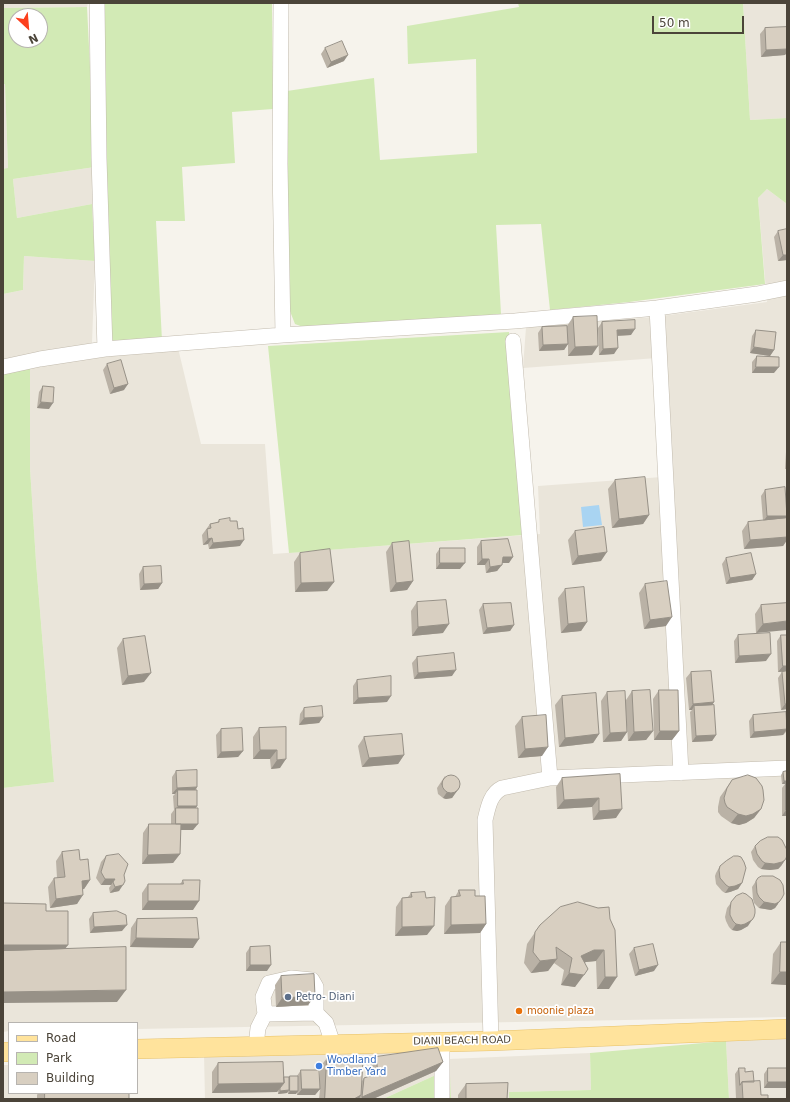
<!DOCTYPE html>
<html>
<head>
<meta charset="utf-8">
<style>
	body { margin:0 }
	#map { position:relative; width:790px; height:1102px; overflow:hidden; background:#f6f3ec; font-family:"DejaVu Sans",sans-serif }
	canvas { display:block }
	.frame { position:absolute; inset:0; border:4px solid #4b4439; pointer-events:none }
	.legend { position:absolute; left:8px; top:1022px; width:130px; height:72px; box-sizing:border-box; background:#fff; border:1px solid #b7b4b0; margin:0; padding:5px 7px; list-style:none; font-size:12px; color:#4b4439 }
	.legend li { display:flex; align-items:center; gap:8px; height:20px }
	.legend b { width:20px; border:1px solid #b7b4b0 }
	.north { position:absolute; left:8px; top:8px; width:40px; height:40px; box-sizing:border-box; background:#fff; border:1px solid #b7b4b0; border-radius:50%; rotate:154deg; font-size:11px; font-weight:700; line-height:16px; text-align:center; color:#4b4439 }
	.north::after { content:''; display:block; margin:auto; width:14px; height:18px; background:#fc3f1d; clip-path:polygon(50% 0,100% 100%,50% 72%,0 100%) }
	.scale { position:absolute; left:652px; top:16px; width:92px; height:18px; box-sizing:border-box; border:2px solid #4b4439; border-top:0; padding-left:5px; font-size:12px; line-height:14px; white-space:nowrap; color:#4b4439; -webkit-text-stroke:3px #fff; paint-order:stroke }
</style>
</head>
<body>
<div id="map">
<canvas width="790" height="1102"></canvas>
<div class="frame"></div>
<ul class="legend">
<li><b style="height:5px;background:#ffe39c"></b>Road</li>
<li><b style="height:11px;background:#d2eab5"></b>Park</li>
<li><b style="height:11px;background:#d8cfc1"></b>Building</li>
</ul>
<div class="north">N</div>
<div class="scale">50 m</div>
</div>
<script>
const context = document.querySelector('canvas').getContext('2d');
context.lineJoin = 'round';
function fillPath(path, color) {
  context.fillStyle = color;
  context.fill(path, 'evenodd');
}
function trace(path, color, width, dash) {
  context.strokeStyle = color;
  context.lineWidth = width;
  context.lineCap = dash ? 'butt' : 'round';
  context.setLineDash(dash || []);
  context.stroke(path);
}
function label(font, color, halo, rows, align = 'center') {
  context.font = font + ' "DejaVu Sans",sans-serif';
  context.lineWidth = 3.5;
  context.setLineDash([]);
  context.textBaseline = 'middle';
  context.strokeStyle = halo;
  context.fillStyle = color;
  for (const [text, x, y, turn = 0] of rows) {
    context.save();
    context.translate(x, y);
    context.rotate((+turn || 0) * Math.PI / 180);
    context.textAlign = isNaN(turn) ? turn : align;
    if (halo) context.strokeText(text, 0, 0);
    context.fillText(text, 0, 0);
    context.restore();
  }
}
const residential = new Path2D(`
	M3,3H88L87,7L3,8Z
	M743,3H787V118L750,120Z
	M3,84H5L8,169H3Z
	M95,167L92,204L17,218L13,179Z
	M767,189L787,204V1017L137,1029V1023H9V1031L3,1032V788L54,782L36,562L30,468V366L178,348L201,444H265L273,554L540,534L538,486L662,477L657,358L523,368L526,327L654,317L767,302L758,198Z
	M24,256L95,261L92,343L3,362V294L23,290Z
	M787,1039V1099H729L726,1041Z
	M434,1050L438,1074L383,1099H205L204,1054Z
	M590,1053L591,1090L509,1092V1099H451L449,1059Z
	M3,1065H9V1093H127V1099H3Z`);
const green = new Path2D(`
	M102,3H272L273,109L232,112L235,163L182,167L185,221H156L162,341L111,344Z
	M518,3H743L750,120L787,118V204L767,189L758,198L765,284L629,302L550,310L541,224L496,225L501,314L311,330L295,324L288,306L287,91L374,78L380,160L477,153L476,59L408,64L407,26L519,7Z
	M87,7L95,167L13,179L17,218L92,204L95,261L24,256L23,290L3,294V169L8,168L5,84H3V8ZM16,16H40V40H16Z
	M509,332L523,535L289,553L268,346Z
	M30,366V468L36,562L54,782L3,788V373Z
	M726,1041L729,1099H509V1092L591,1090L590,1053Z
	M438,1074L450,1075L451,1099H383Z`);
const water = new Path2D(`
	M599,505L602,525L583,527L581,507Z`);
const minor = new Path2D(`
	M97,3L99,158L105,349
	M281,3L280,164L283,335
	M657,308L681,773
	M513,341L550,778
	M3,367L40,359L105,349L283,335L515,321L657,308L757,294L787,288
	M265,1014L263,997L269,983L291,978L312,980L316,987V1013
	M491,1041L485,820C488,808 490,794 502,788L550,778L787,768
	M256,1046L258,1028L265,1014L316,1013L326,1023L333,1044
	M442,1099V1042`);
const major = new Path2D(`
	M137,1049L491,1041L787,1029
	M3,1052H9`);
const wall = new Path2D(`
	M765,28L785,55L761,57L760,34Z
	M325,48L344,61L327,68L321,54Z
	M778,231L787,260L778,261L774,237Z
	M573,317L592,355L568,356V344L564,350L539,351L538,333L542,327L567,326Z
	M602,322L631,335L617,336L614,354L599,355L598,328Z
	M756,330L774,350L770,356L750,353L752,336Z
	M757,356L774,373H752V362Z
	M107,364L124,390L110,394L103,370Z
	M43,386L49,409L37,408L39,392Z
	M787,425V437H786V427Z
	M787,451V469H785L786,452Z
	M615,480L649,515L643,524L612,528L608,489Z
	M765,490L787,516L785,519L787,518V540L783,546L744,549L742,531L748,522L763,521L761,496Z
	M219,520L230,521L240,546L209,549L208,544L203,545L202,535L210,524L217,523Z
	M575,531L601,561L572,565L568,540Z
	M481,541L509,563H502L497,571L486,573L485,565H477V547Z
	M392,543L413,581L407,590L390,592L386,552Z
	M440,548L460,569H436V554Z
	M300,553L334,582L327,591L295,592L294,562Z
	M726,558L756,574L752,580L726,584L722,564Z
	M143,567L162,583L158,589L140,590L139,574Z
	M645,584L666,626L644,629L639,593Z
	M565,589L587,622L581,631L561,633L558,598Z
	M417,602L443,633L412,636L411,611Z
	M787,603L756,633L755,614L761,605Z
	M483,604L514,625L510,631L483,634L479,610Z
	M738,635L766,661L735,663L734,641Z
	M781,635H787V709L781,710L778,678L782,672H778L777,641Z
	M123,639L144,682L122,685L117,648Z
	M417,657L452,676L414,679L412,663Z
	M691,672L714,702L712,705L716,735L712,741L692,742L690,712L692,710H689L686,678Z
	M357,680L387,702L353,704V686Z
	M659,690L679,731L672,740H654L653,699Z
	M632,691L653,731L646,740L628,741L627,725V732L621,741L603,742L601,701L607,692L626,700Z
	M562,696L599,734L593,743L559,747L555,705Z
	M304,708L323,717L319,723L299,725L300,714Z
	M787,714V737H786V732L783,735L750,738L749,721L753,715H786Z
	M522,717L542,756L518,758L515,726Z
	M286,727L280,768L271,769L270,759H253V737L259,728Z
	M221,729L243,751L238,757L217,758L216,735Z
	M364,737L404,755L398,764L362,767L358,746Z
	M176,771L197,787L196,790L197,806L196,808L193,830H181L180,854L173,863L142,864L143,833L149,824H171V814L174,810L173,796L175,794H172V777Z
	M787,771V816H782V788L785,784H782L781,775L783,772Z
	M620,774L616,818L593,820L592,807L557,809L556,787L562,778Z
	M445,776L455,793L452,798L446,799L443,798L438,794L437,788Z
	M732,780L761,809L754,818L746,823L739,825L731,823L721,816L718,812V807L720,797Z
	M755,846L785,860L781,866L778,869L770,870L761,869L758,867L753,860L751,852Z
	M62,852L80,860L90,880L84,889H83L77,904L50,908L48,887L54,878H57L56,861Z
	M106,856L124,875L119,891L110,893L109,888L111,885H101L96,878L101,862Z
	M720,866L742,883L738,889L730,892L725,893L722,891L716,884L715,876L716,873Z
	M758,878L778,904L775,908L771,910L759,908L754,903L753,899L752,887Z
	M183,880L193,910H142V893L148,884H180Z
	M459,890L486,924L480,933L444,934L445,906L451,897H455Z
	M411,893L427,935L395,936L396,907L402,898L408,897Z
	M736,896L748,926L741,930L737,931L732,930L729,927L726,921L725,917L727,908Z
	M609,907V989H597L596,961L586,962L584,963L575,987L561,985L564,970L554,963L548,971L531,973L524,963L527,944L540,925L598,908Z
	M93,913L122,931L90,933L89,919Z
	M137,919L193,948L130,947L131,928Z
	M781,942L787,985L771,984L773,954Z
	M250,947L267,971H246V953Z
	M634,948L654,971L635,976L629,954Z
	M281,976L315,996L308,1005L276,1007L275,985Z
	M376,1057L443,1062L436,1071L373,1099H319L320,1089L315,1095H297V1091L296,1094H288V1092L287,1093L278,1094V1091L277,1092L212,1093V1072L218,1063L289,1078L290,1076H297L301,1070L320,1088V1067L327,1058L362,1081L364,1078L371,1076L370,1066Z
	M739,1068L745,1072L754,1082L761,1095L768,1099H736L735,1074Z
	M768,1068H787V1088H764V1074Z
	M466,1084L507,1099H458V1095Z
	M38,1093H129V1099H37V1095Z`);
const shadedWall = new Path2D(`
	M787,49V53L785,55L761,57L766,50Z
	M348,55L344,61L327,68L331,62Z
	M783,255H787V260L778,261Z
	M635,329L631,335L613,336L617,330Z
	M568,344L564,350L539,351L543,345Z
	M598,346L592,355L568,356L575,347Z
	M754,347L774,350L770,356L750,353Z
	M618,348L614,354L599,355L603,349Z
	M756,367H779L774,373H752Z
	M128,384L124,390L110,394L114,388Z
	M41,402L53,403L49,409L37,408Z
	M649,515L643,524L612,528L619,519Z
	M767,516H787L783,522H763Z
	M787,537V540L783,546L744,549L750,540Z
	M212,538L208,544L203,545L208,539Z
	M244,540L240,546L209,549L213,543Z
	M607,552L601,561L572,565L578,556Z
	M503,557H513L509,563H499Z
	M482,559H489L485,565H477Z
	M440,563H465L460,569H436Z
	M502,565L497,571L486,573L490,567Z
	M756,574L752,580L726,584L730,578Z
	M413,581L407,590L390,592L396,583Z
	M334,582L327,591L295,592L301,583Z
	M162,583L158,589L140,590L144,584Z
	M672,617L666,626L644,629L650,620Z
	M787,621V630L756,633L763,624Z
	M587,622L581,631L561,633L568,624Z
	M449,624L443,633L412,636L418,627Z
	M514,625L510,631L483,634L487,628Z
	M771,654L766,661L735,663L739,656Z
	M783,666H787V671L778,672Z
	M456,670L452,676L414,679L418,673Z
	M151,673L144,682L122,685L128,676Z
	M391,696L387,702L353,704L358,698Z
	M714,702L710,708L694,706L692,710H689L693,704Z
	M785,704H787V709L781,710Z
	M323,717L319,723L299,725L304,718Z
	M787,729L783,735L750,738L754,732Z
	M653,731L646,740L628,741L634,732Z
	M660,731H679L672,740H654Z
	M627,732L621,741L603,742L610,733Z
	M599,734L593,743L559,747L565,738Z
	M716,735L712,741L692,742L696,736Z
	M548,747L542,756L518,758L525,749Z
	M260,750H277L270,759H253Z
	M243,751L238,757L217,758L221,752Z
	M404,755L398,764L362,767L369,758Z
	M286,759L280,768L271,769L277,760Z
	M784,781H787V784L786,782L785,784H782Z
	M197,787L193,793L178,790L175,794H172L177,788Z
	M460,787L452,798L446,799L443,798L447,792Z
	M599,798L592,807L557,809L564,800Z
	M178,806H197L193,812L176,810Z
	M622,809L616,818L593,820L599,811Z
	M761,809L754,818L746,823L739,825L731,823L738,814Z
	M786,810H787V816H782Z
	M176,824H198L193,830H171Z
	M180,854L173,863L142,864L148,855Z
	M785,860L781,866L778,869L770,870L761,869L765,863Z
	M105,879H115L111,885H101Z
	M90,880L84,889L76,890L82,881Z
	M742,883L738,889L730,892L725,893L729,887Z
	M123,885L119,891L110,893L115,887Z
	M83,895L77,904L50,908L56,899Z
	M782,898L775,908L771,910L759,908L764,902Z
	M148,901H199L193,910H142Z
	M754,917L748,926L741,930L737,931L732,930L736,924Z
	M486,924L480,933L444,934L451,925Z
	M127,925L122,931L90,933L94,927Z
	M434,926L427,935L395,936L402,927Z
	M136,938L199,939L193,948L130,947Z
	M3,945H68L59,957H3Z
	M594,950H604L596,961L586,962L573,968L581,956Z
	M557,959L548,971L531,973L540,961Z
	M250,965H271L267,971H246Z
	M658,965L654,971L635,976L639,970Z
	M780,972H787V985L771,984Z
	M569,973L584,975L575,987L561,985Z
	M605,977H617L609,989H597Z
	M126,990L117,1002L3,1003V992Z
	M315,996L308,1005L276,1007L282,998Z
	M443,1062L436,1071L373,1099H361L362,1097Z
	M768,1082H787V1088H764Z
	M284,1083L277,1092L212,1093L218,1084Z
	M302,1089H320L315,1095H297Z
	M289,1090L287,1093L278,1094L280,1091Z
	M290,1091H298L296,1094H288Z
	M361,1095L359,1099H354Z`);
const building = new Path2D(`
	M787,27V49L766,50L765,28Z
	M342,41L348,55L331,62L325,48Z
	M787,229V255H783L778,231Z
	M597,316L598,346L575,347L573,317Z
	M635,320V329L617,330L618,348L603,349L602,322Z
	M567,326L568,344L543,345L542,327Z
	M756,330L776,332L774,350L754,347Z
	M757,356L779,357V367H756Z
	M121,360L128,384L114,388L107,364Z
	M43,386L54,387L53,403L41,402Z
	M645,477L649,515L619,519L615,480Z
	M785,487L787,516H767L765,490Z
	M230,518V521H237L238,529L243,528L244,540L213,543L212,538L208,539L207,529L211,528L210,524L219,522V520Z
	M787,518V537L750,540L748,522Z
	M604,527L607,552L578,556L575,531Z
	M508,539L513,557H503L502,565L490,567L489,559H482L481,541Z
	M409,541L413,581L396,583L392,543Z
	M440,548H465V563H440Z
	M330,549L334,582L301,583L300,553Z
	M751,553L756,574L730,578L726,558Z
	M161,566L162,583L144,584L143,567Z
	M667,581L672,617L650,620L645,584Z
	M584,587L587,622L568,624L565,589Z
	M446,600L449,624L418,627L417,602Z
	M511,603L514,625L487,628L483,604Z
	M787,603V621L763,624L761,605Z
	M770,633L771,654L739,656L738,635Z
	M781,635H787V666H783Z
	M145,636L151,673L128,676L123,639Z
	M454,653L456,670L418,673L417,657Z
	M711,671L714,702L693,704L691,672Z
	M787,671V704H785L782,672Z
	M391,676V696L358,698L357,680Z
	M650,690L653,731L634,732L632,691Z
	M659,690H678L679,731H660Z
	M625,691L627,732L610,733L607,692Z
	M596,693L599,734L565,738L562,696Z
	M714,705L716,735L696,736L694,706Z
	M322,706L323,717L304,718V708Z
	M786,712L787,729L754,732L753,715Z
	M546,715L548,747L525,749L522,717Z
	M286,727V759L277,760V750H260L259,728Z
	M242,728L243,751L221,752V729Z
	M402,734L404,755L369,758L364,737Z
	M197,770V787L177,788L176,771Z
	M787,771V781H784L783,772Z
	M620,774L622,809L599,811V798L564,800L562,778Z
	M442 784a9 9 0 1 1 18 0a9 9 0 1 1-18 0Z
	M748,775L756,778L762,786L763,790L764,800L761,809L753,814L746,816L738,814L727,807L725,803L724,798L727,788L732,780Z
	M786,782H787V810H786Z
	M178,790H197V806H178Z
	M176,808H198V824H176Z
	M149,824H181L180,854L148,855Z
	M768,837H778L782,840L787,850V856L785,860L782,862L774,864L765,863L762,861L757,854L755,846L760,841Z
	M79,850L80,860L88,859L90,880L82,881L83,895L56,899L54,878L65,877L62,852Z
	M119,854L128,864L124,875L125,881L123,885L115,887L113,882L115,879H105L101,872L106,856Z
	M734,856H738L741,857L744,862L746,868L742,883L735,886L729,887L726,885L720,878L719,870L720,866L726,861Z
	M762,876H773L780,880L783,885L784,894L782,898L779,902L775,904L764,902L759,897L757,893L756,881L758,878Z
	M183,880H200L199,901H148V884H183Z
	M459,890H475V896H485L486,924L451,925V897L460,896Z
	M425,892L426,898L435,897L434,926L402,927V898L412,897L411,893Z
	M743,893L746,894L752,899L755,909V913L754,917L752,920L745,924L741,925L736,924L733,921L730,915V910L731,902L736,896Z
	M578,902L598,908L609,907L610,919L615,930L617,977H605L604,950H594L581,956L588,969L584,975L569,973L572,958L556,947L557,959L540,961L533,952L535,932L540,925L560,907Z
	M3,903L46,904V911H68V945H3Z
	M117,911L126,915L127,925L94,927L93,913Z
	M197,918L199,939L136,938L137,919Z
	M781,942H787V972H780Z
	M653,944L658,965L639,970L634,948Z
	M270,946L271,965H250V947Z
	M126,947V990L3,992V951Z
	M314,974L315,996L282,998L281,976Z
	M438,1048L443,1062L362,1097L364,1078L378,1073L376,1057Z
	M327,1058L363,1060L361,1095L354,1099H325Z
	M283,1062L284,1083L218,1084V1063Z
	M739,1068H745V1072L753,1071L754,1082H742L740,1085Z
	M768,1068H787V1082H768Z
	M301,1070H319L320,1089H302Z
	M290,1076H298V1091H290Z
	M284,1077H289V1090L280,1091V1088L284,1083Z
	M760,1081L761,1095H768V1099H743L742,1082Z
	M508,1083L507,1099H466V1084Z
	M45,1093H129V1099H45Z`);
const markers = [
	[288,997,4,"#5c6f8a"],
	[519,1011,4,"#e8710a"],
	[319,1066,4,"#3f7fe0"]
];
const serviceNames = [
	["Petro- Diani",296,997]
];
const foodNames = [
	["moonie plaza",527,1011]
];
const streetNames = [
	["DIANI BEACH ROAD",462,1041,-1]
];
const shopNames = [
	["Woodland",327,1060],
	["Timber Yard",327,1072]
];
fillPath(residential, '#eae5da');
fillPath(green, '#d2eab5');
fillPath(water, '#a9d4f2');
trace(minor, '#c2bbae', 16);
trace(major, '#e6c16a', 20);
trace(minor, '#fff', 15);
trace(major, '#ffe39c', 19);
fillPath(wall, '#bab2a6');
fillPath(shadedWall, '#979187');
fillPath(building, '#d8cfc1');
trace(building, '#979187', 1);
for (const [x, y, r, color] of markers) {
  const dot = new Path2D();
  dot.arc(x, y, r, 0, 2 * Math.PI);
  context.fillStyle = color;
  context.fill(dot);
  trace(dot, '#fff', 1.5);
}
label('10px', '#4e5e75', '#fff', serviceNames, 'left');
label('10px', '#c56008', '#fff', foodNames, 'left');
label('10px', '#4b4439', '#fff', streetNames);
label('10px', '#366cbe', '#fff', shopNames, 'left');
</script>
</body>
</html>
